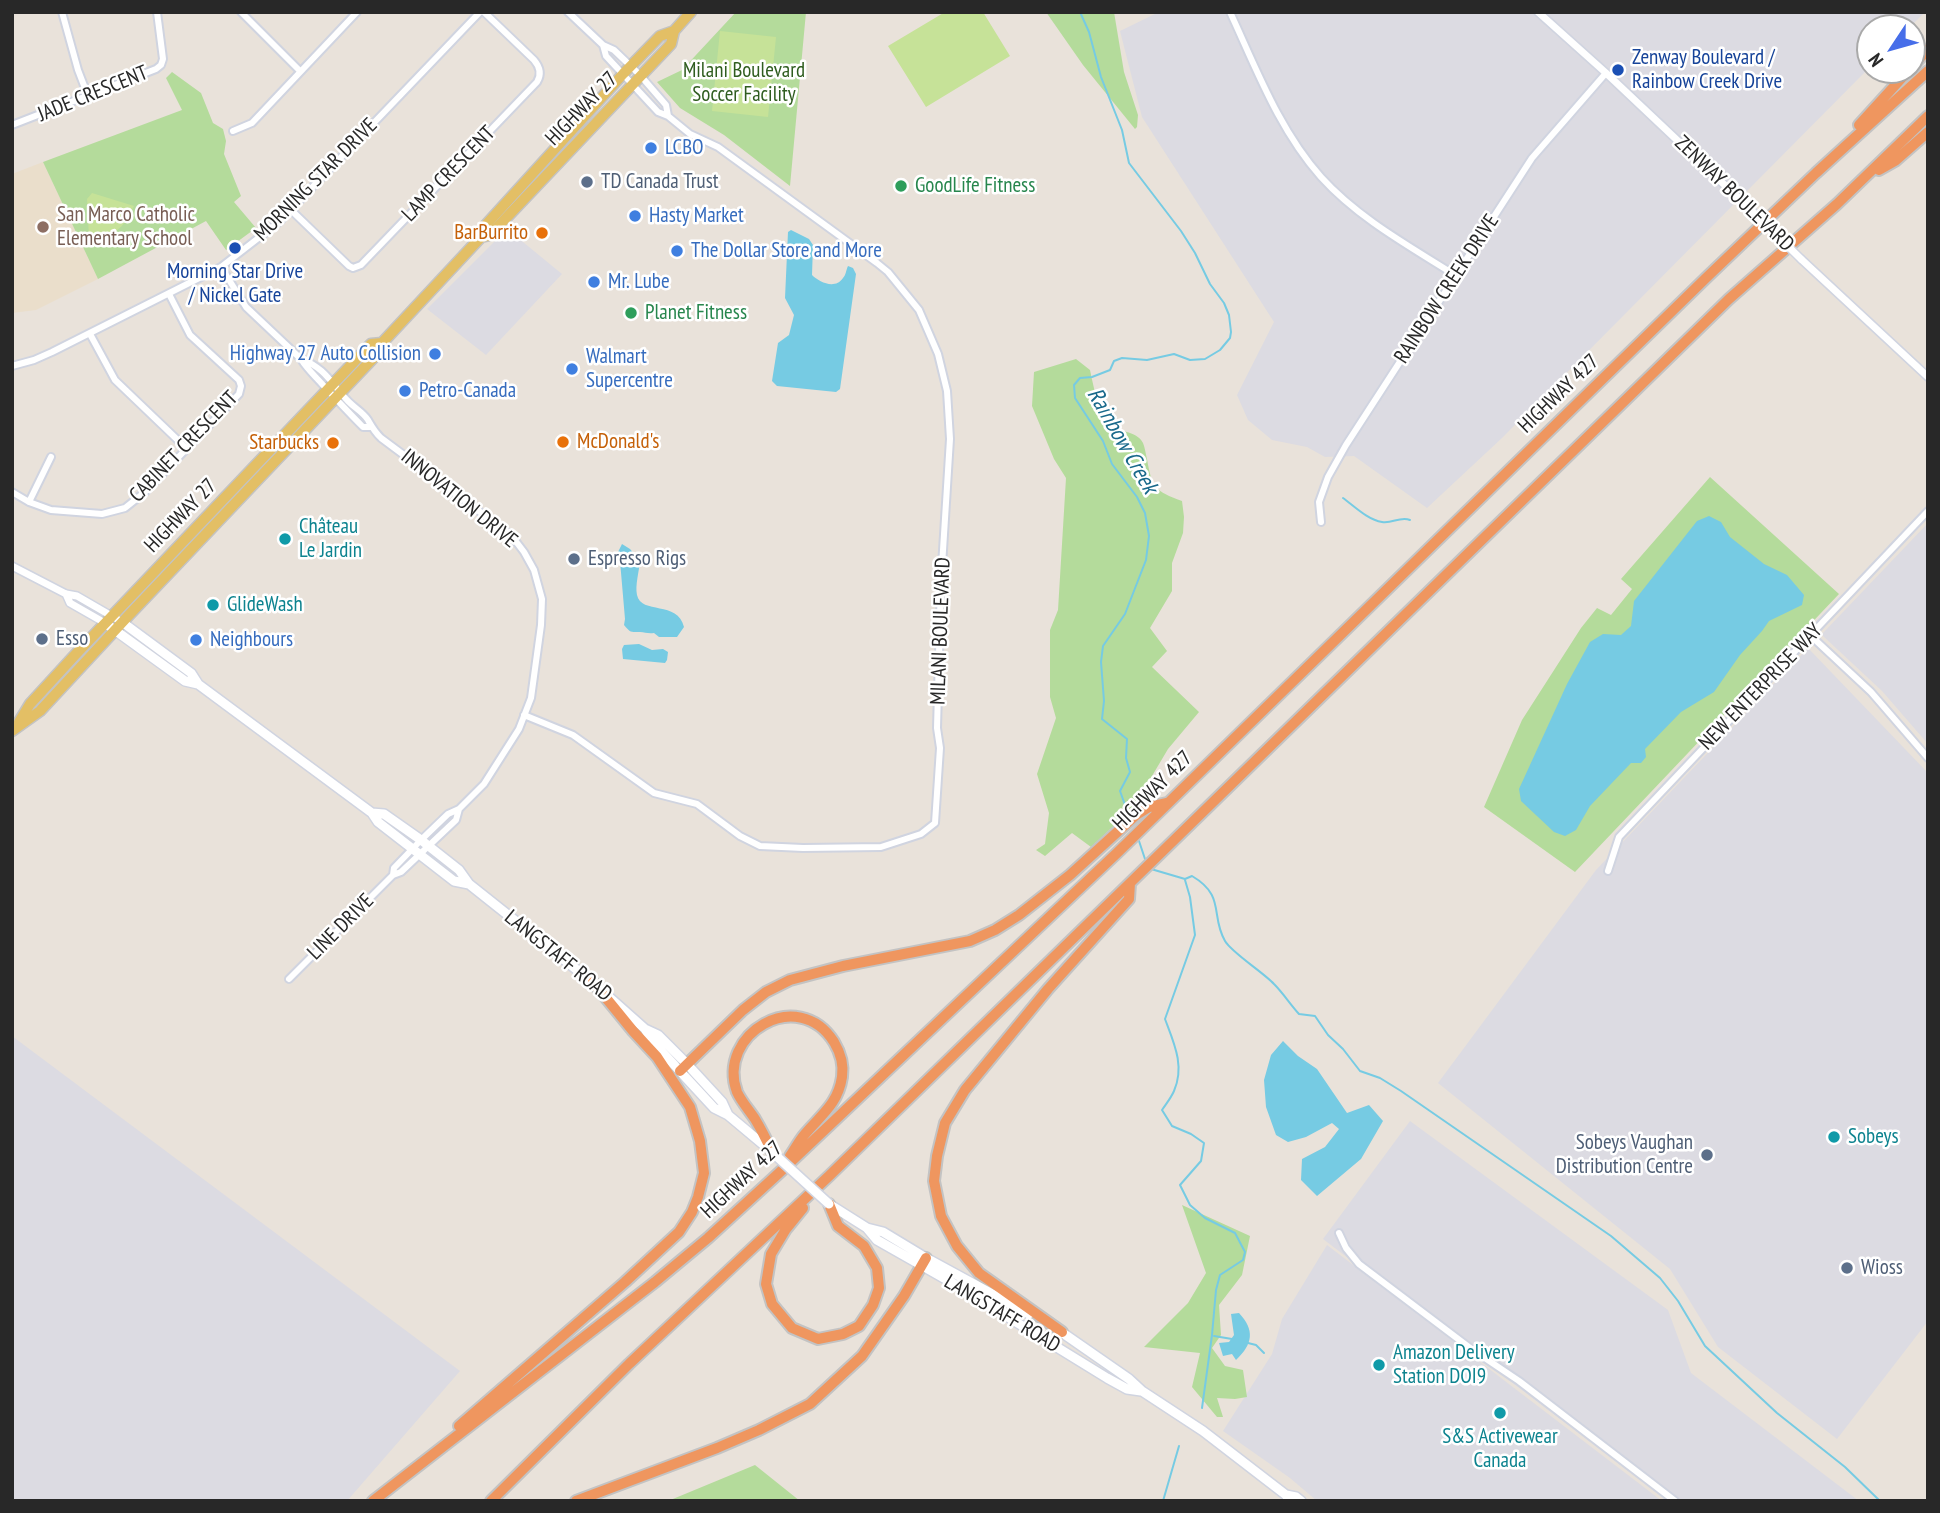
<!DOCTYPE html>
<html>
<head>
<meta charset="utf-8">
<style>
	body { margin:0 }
	#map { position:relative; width:1940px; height:1513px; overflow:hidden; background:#e9e2da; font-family:"PT Sans Narrow",sans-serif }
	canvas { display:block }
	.frame { position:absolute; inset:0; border:14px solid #282828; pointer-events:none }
	.north { position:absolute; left:1856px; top:14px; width:70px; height:70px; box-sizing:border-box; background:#fff; border:2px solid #a9a9a9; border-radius:50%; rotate:234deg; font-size:19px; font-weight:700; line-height:28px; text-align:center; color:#282828 }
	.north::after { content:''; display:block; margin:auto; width:24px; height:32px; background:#476ee9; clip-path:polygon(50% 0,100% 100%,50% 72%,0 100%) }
</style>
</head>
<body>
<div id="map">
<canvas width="1940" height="1513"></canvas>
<div class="frame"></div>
<div class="north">N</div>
</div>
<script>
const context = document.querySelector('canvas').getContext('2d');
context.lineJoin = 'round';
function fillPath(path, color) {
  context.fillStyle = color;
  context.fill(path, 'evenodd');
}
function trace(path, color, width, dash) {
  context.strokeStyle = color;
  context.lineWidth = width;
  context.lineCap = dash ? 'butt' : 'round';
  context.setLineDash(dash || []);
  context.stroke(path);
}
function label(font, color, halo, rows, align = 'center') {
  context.font = font + ' "PT Sans Narrow",sans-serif';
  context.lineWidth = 5;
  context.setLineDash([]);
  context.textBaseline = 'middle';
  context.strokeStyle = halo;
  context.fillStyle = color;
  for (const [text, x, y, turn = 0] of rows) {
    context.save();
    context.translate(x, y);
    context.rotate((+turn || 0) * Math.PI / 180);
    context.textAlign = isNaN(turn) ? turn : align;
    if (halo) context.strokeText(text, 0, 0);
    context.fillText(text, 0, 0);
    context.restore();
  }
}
const industrial = new Path2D(`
	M1159,12H1925L1909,28H1870V67L1502,438L1427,508L1354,456L1325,457L1307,447L1272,440L1248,420L1237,395L1274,322L1142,117L1120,31Z
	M504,232L512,233L562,274L486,355L427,309Z
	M1928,523V744L1882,691L1823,636V633Z
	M1808,648L1928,773V1321L1837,1439L1718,1347L1670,1269L1438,1083L1596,870Z
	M12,1036L460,1371L347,1501H15L12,1499Z
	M1410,1121L1668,1310L1691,1373L1859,1501H1668L1323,1239Z
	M1327,1245L1662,1501H1317L1290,1478L1223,1431L1272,1354L1282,1319Z`);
const education = new Path2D(`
	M43,162L98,279L36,310L12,313V174Z`);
const green = new Path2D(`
	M736,12H806L790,186L724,135L680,108L657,82L682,70Z
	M1046,12H1114L1124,72L1138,115L1137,127L1135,129L1083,65Z
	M172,72L201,93L213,123L223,129L226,141L224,154L241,196L234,202L256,228L226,250L206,221L98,279L43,162L182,110L166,78Z
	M1076,359L1090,370C1093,384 1098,410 1107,421C1116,433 1137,430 1143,443C1145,448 1146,455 1147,459C1152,488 1155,491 1182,501L1184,517L1183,533L1172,563V591L1150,628L1167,651L1152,667L1199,712L1168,749L1133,808L1091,847L1072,833L1045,856L1036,850L1045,844L1049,813L1037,774L1056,718L1050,697V630L1058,610L1066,478L1054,459L1032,406L1034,372Z
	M1710,477L1839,594L1575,872L1484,807L1522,720L1581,628L1597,608L1611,615L1632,589L1621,579Z
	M1182,1205L1250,1236L1242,1275L1219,1305L1221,1335L1212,1348L1225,1366L1243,1370L1247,1397L1235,1399L1217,1398L1223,1417H1217L1192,1387L1200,1353L1144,1347L1188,1303L1206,1273Z
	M755,1465L800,1501H668Z`);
const pitch = new Path2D(`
	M945,12H983L1010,56L926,107L888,46Z
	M720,31L776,37L768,117L712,111Z
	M92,193L134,206C122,231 116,235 89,237L87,199Z`);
const water = new Path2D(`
	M791,230L809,239L813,245L812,275C819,282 835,290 843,278C846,275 846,270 848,266L853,268L856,274L840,389L836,392L777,386L772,381L778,343L789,335L794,315L785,298L788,232Z
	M1709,516L1721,522L1730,537L1764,564L1787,575L1804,595L1802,605L1769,621L1762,631L1740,655L1714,692L1681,712L1645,749L1646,757L1641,763H1631L1590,806L1576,830L1565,836L1554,832L1521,801L1519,789L1567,684L1590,642L1603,634L1621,635L1631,626L1634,601L1697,521Z
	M622,544L630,549L640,561C639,572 635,585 637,595C641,615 678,600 684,627L677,637H659L654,633C648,634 645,632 640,632C630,632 631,633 624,625L625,619L620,561L617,554Z
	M639,644L652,650L663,649L668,652L667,660L665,663L623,659L622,649L624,645Z
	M1283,1041L1298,1056L1317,1069L1347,1113L1369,1105L1383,1121L1361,1159L1317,1196L1301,1180L1302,1159L1325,1147L1339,1129L1332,1123L1306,1137L1288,1142L1276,1135L1266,1107L1264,1080L1271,1055Z
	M1239,1313C1255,1330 1253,1344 1236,1360L1232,1354L1223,1356L1219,1343L1229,1342L1234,1335L1231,1314Z`);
const stream = new Path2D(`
	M1080,12L1089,32L1101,77L1122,130L1129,163L1181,231L1195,253L1210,284L1224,303L1229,315L1231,332L1230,338L1220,350L1205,359L1190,360L1174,354L1147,360L1122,358L1114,361L1110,370L1092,377L1080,378L1074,385L1075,398L1103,441L1112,464L1137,497L1145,513L1149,536L1146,560L1125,614L1103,646L1101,662L1104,701L1102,719L1127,739L1126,758L1130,772L1120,791L1129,816
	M1343,498C1354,506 1368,520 1382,522C1392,524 1400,516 1410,520
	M1138,838L1146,862
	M1151,869L1185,879L1192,876C1226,896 1210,915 1225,941C1232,953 1263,972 1274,984C1283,993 1290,1004 1299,1014L1315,1016L1328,1035L1343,1049L1360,1071L1380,1078L1401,1091L1611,1236L1660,1278L1678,1301L1705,1346L1777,1413L1845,1467L1880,1501
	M1185,880L1190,897L1195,935L1165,1019C1174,1043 1185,1066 1174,1091C1171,1098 1166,1104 1162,1110L1172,1126L1191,1134L1204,1143L1201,1161L1180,1185L1190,1205L1205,1218L1235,1233L1245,1252L1243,1260L1220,1275L1216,1290L1212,1335L1202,1408
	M1214,1336L1232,1339
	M1248,1343L1256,1345L1264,1353
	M1163,1501L1179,1446`);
const minor = new Path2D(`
	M62,12L78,70L88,96
	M241,12L300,71
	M568,12L603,45L614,50L640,75L666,105L668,116
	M1230,12C1256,68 1279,130 1321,177C1358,218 1409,246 1455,275
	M12,125L156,69L161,65L163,59L157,12
	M233,131L252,123L357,12
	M291,210L349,266L353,268L361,265L537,82C542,74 540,67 534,60L484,12
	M221,267L246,307L301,359C307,369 315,376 323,385C336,399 349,413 363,427H370
	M90,334L115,380L186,448
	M301,359C325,368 331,383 347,400C353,407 363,412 368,420C372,427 374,431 381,438L511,535L524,552L534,570L542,599L541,625L531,698L519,729L484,784L459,809L448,814L421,840L394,868L393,875
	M12,366L34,360L52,352L221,267L279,222L480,12
	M12,492L29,502L51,510L102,514L125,508L145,492L239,394L241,386L239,380L190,335L169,294
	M29,502L51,457
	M1321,522L1319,502L1328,477L1346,445L1532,158L1606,73
	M1811,636L1871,692L1928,758
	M524,715L573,735L654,793L697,804L740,836L760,846L803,848L881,847L921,834L935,823L940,748L937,728L941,582L950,439L947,391L938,354L919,310L888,272L877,263L718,147L690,134L668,116L658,112L606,56L603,45
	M1608,871L1619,837L1928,511
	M289,979L393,875L401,872L438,837L456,820L459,809
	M1339,1233L1346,1248L1359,1264L1470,1348L1519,1381L1675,1501`);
const tertiary = new Path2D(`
	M1538,12L1606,73L1749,208
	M1801,259L1928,377
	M12,566L66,594L77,596L122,622
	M66,594L70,603L105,623`);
const secondary = new Path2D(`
	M122,622L191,673L198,684L372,813L378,822L454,881L469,884
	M105,623L185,681L198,684
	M372,813L384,814L421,840L459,870L469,884L596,985
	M609,997L645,1029L658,1035L687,1064L722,1102L728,1115
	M645,1029L652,1041L714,1108L728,1115L771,1151
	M829,1204L867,1228L877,1240L951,1282L1107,1378L1127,1389L1141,1391
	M867,1228L883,1232L926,1258L1029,1314
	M1057,1329L1129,1379L1142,1391L1203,1431L1286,1495L1290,1501
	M1286,1495L1296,1497L1301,1501`);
const primary = new Path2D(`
	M481,237L490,235L671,44L674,31
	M19,722L30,704L75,655L371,344L382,343
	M12,731L40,711L129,615L379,352L382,343L481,237L483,228L623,74L660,36L674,31L691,12`);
const motorway = new Path2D(`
	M1912,67L1928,49
	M1859,125L1909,70
	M1879,170L1895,161L1928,132
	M680,1071L743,1010L766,992L790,980L843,966L970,941L995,930L1019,915L1070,875L1136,815L1149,807L1167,803
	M772,1152C767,1141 761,1129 755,1119C749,1110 741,1101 737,1092C716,1034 798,985 834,1042C840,1052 844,1064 842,1077C838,1104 821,1115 805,1134C799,1141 795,1149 790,1156
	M803,1208L786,1229L771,1254L766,1284L772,1304L792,1328L818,1339L843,1334L859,1326L873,1305L879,1288L877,1268L864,1246L838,1226L829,1204
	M1062,1332L979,1273L957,1246L941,1216L934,1181L937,1156L945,1123L965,1090L1048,989L1129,899L1130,883
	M459,1426L625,1282L679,1232L692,1212L698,1197L704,1173L700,1141L690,1107L657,1057L633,1031L593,982
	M373,1501L655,1282L708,1238L779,1173L1117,853L1707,277L1816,173L1928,71
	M491,1501L629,1364L829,1176L1130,883L1729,299L1837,204L1928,116
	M576,1501L717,1448L759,1430L810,1404L862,1356L904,1296L926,1258`);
const tertiaryBridge = new Path2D(`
	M1749,208L1801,259`);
const secondaryBridge = new Path2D(`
	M772,1152L829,1204`);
const markers = [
	[1618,70,7,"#1a4fb4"],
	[651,148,7,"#3f7fe0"],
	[587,182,7,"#5c6f8a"],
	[901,186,7,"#2e9e5b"],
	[635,216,7,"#3f7fe0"],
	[43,227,7,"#8d6e63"],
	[542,233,7,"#e8710a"],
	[235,248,7,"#1a4fb4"],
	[677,251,7,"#3f7fe0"],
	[594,282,7,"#3f7fe0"],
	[631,313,7,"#2e9e5b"],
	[435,354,7,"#3f7fe0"],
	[572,369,7,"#3f7fe0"],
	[405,391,7,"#3f7fe0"],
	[563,442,7,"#e8710a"],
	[333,443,7,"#e8710a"],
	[285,539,7,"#0f9aa8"],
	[574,559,7,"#5c6f8a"],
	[213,605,7,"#0f9aa8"],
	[42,639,7,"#5c6f8a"],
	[196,640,7,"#3f7fe0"],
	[1834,1137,7,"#0f9aa8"],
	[1707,1155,7,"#5c6f8a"],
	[1847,1268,7,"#5c6f8a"],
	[1379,1365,7,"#0f9aa8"],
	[1500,1413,7,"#0f9aa8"]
];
const transitNames = [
	["Zenway Boulevard /",1632,58],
	["Rainbow Creek Drive",1632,82],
	["Morning Star Drive",235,272,"center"],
	["/ Nickel Gate",235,296,"center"]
];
const parkNames = [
	["Milani Boulevard",744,71],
	["Soccer Facility",744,95]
];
const streetNames = [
	["JADE CRESCENT",93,94,-22],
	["HIGHWAY 27",582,109,-46],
	["LAMP CRESCENT",449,174,-46],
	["MORNING STAR DRIVE",316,180,-45],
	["ZENWAY BOULEVARD",1734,194,44],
	["RAINBOW CREEK DRIVE",1447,289,-57],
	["HIGHWAY 427",1559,394,-44],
	["CABINET CRESCENT",184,447,-46],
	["INNOVATION DRIVE",459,499,39],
	["HIGHWAY 27",181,516,-46],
	["MILANI BOULEVARD",941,631,-88],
	["NEW ENTERPRISE WAY",1761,687,-46],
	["HIGHWAY 427",1153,791,-45],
	["LINE DRIVE",341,927,-45],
	["LANGSTAFF ROAD",558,956,39],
	["HIGHWAY 427",742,1180,-43],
	["LANGSTAFF ROAD",1002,1314,31]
];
const shopNames = [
	["LCBO",665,148],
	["Hasty Market",649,216],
	["The Dollar Store and More",691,251],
	["Mr. Lube",608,282],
	["Highway 27 Auto Collision",421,354,"right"],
	["Walmart",586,357],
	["Supercentre",586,381],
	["Petro-Canada",419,391],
	["Neighbours",210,640]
];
const serviceNames = [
	["TD Canada Trust",601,182],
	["Espresso Rigs",588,559],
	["Esso",56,639],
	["Sobeys Vaughan",1693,1143,"right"],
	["Distribution Centre",1693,1167,"right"],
	["Wioss",1861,1268]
];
const leisureNames = [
	["GoodLife Fitness",915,186],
	["Planet Fitness",645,313]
];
const educationNames = [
	["San Marco Catholic",57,215],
	["Elementary School",57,239]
];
const foodNames = [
	["BarBurrito",528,233],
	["McDonald's",577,442,"left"],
	["Starbucks",319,443]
];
const cultureNames = [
	["Château",299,527],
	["Le Jardin",299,551],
	["GlideWash",227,605],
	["Sobeys",1848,1137],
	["Amazon Delivery",1393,1353],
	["Station DOI9",1393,1377],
	["S&S Activewear",1500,1437,"center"],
	["Canada",1500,1461,"center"]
];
const waterNames = [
	["Rainbow Creek",1122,441,60]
];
fillPath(industrial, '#dcdbe2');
fillPath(education, '#eadecb');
fillPath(green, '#b4db9b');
fillPath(pitch, '#c6e298');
fillPath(water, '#76cbe3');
trace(stream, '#76cbe3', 2);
trace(minor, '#d0d4e0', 10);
trace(tertiary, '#d0d4e0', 10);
trace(secondary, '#d0d4e0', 12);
trace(primary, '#c3c3c3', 13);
trace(motorway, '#c3c3c3', 14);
trace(minor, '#fff', 6);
trace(tertiary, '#fff', 7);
trace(secondary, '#fff', 9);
trace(primary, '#e3bf65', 10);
trace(motorway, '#ef965f', 10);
trace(tertiaryBridge, '#d0d4e0', 10, []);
trace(secondaryBridge, '#d0d4e0', 12, []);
trace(tertiaryBridge, '#fff', 7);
trace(secondaryBridge, '#fff', 9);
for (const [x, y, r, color] of markers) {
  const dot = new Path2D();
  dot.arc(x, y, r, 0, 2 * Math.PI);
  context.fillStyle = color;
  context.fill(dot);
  trace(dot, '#fff', 2.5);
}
label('21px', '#164399', '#fff', transitNames, 'left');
label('21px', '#2f5d1f', '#fff', parkNames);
label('21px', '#282828', '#fff', streetNames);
label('21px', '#366cbe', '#fff', shopNames, 'left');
label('21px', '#4e5e75', '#fff', serviceNames, 'left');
label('21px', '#27864d', '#fff', leisureNames, 'left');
label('21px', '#785e54', '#fff', educationNames, 'left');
label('21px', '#c56008', '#fff', foodNames, 'right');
label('21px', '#0d838f', '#fff', cultureNames, 'left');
label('italic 23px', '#19698b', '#fff', waterNames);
</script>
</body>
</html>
